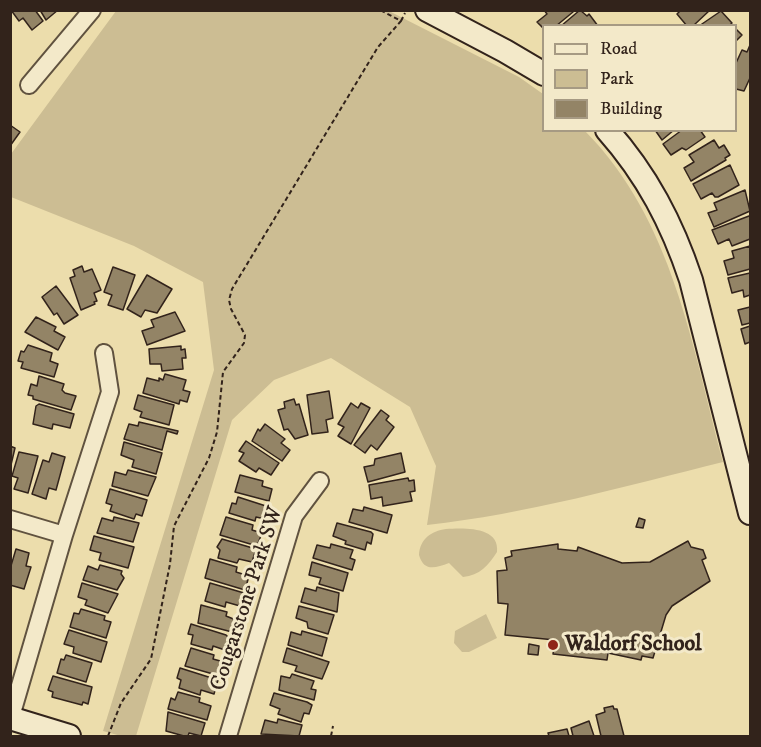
<!DOCTYPE html>
<html>
<head>
<meta charset="utf-8">
<style>
	body { margin:0 }
	#map { position:relative; width:761px; height:747px; overflow:hidden; background:#ecddac; font-family:"IM FELL DW Pica",serif }
	canvas { display:block }
	.frame { position:absolute; inset:0; border:12px solid #32231b; pointer-events:none }
	.legend { position:absolute; left:542px; top:24px; width:195px; height:108px; box-sizing:border-box; background:#f3e9c9; border:2px solid #a69a83; margin:0; padding:8px 10px; list-style:none; font-size:18px; color:#32231b }
	.legend li { display:flex; align-items:center; gap:12px; height:30px }
	.legend b { width:30px; border:2px solid #a69a83 }
</style>
</head>
<body>
<div id="map">
<canvas width="761" height="747"></canvas>
<div class="frame"></div>
<ul class="legend">
<li><b style="height:8px;background:#f3e9c9"></b>Road</li>
<li><b style="height:16px;background:#ccbd93"></b>Park</li>
<li><b style="height:16px;background:#938466"></b>Building</li>
</ul>
</div>
<script>
const context = document.querySelector('canvas').getContext('2d');
context.lineJoin = 'round';
function fillPath(path, color) {
  context.fillStyle = color;
  context.fill(path, 'evenodd');
}
function trace(path, color, width, dash) {
  context.strokeStyle = color;
  context.lineWidth = width;
  context.lineCap = dash ? 'butt' : 'round';
  context.setLineDash(dash || []);
  context.stroke(path);
}
function label(font, color, halo, rows, align = 'center') {
  context.font = font + ' "IM FELL DW Pica",serif';
  context.lineWidth = 6;
  context.setLineDash([]);
  context.textBaseline = 'middle';
  context.strokeStyle = halo;
  context.fillStyle = color;
  for (const [text, x, y, turn = 0] of rows) {
    context.save();
    context.translate(x, y);
    context.rotate((+turn || 0) * Math.PI / 180);
    context.textAlign = isNaN(turn) ? turn : align;
    if (halo) context.strokeText(text, 0, 0);
    context.fillText(text, 0, 0);
    context.restore();
  }
}
const green = new Path2D(`
	M116,11H389L519,77L543,94L544,130L585,131C673,220 692,346 723,462C626,486 527,514 427,525L436,466L410,407L331,358L274,380L232,420L136,736H121L103,731L214,370L203,282L134,246L11,197V154Z
	M446,529C463,528 500,526 497,552C488,566 480,575 463,577L449,563C435,568 424,572 419,555C420,539 431,531 446,529Z
	M486,614L497,638L469,652H462L454,643L455,631Z`);
const building = new Path2D(`
	M11,10H35L43,21L32,30L23,18L19,21Z
	M40,10H58L46,20Z
	M544,10H572L573,12L556,26H544V29L537,22L547,14Z
	M580,10L587,16L589,14L598,26H561Z
	M681,10H710L693,26H687L677,14Z
	M721,11L732,23L729,26H699Z
	M736,29L742,35L736,41Z
	M750,45V78L744,91L736,89V63L742,50L747,52Z
	M10,125L20,132L10,146Z
	M655,130H674L662,140Z
	M682,130H700L705,137L686,150L682,148L671,155L663,144Z
	M714,140L719,148L724,145L730,155L725,158L726,160L691,181L684,168L694,162L689,155Z
	M730,165L739,185L718,197H715L712,193L701,199L693,184Z
	M745,190L750,211L714,227L708,213L717,210L714,203Z
	M749,216H750V239L732,246L729,239L718,244L712,230Z
	M750,246V269L728,275L724,261L734,258L732,251Z
	M82,266L84,272L92,269L101,290L94,293L97,301L94,302L95,304L81,310L70,278L75,276L73,270Z
	M113,267L135,275L123,310L108,305L112,295L104,292Z
	M750,273V295L744,297L743,290L732,293L728,278Z
	M147,275L172,289L157,313L145,310L141,317L127,309Z
	M56,286L78,315L64,324L57,313L54,315L42,297Z
	M750,301V323L742,325L738,310L750,307Z
	M175,312L185,331L147,345L142,331L154,327L151,320Z
	M36,317L56,327L54,331L65,337L58,350L25,332Z
	M750,326V342L745,344L741,329Z
	M28,345L52,353L50,361L58,364L54,377L21,368L23,362L18,361L21,351L24,352Z
	M181,346V350L185,349L186,358H182L183,369L162,371L161,364H150L149,349Z
	M165,374L186,380L183,390L190,392L187,402L180,400L179,404L143,393L147,378L159,381V378L163,380Z
	M39,376L64,384L62,390L65,393L76,396L71,410L33,399V396L28,395L31,384L37,386Z
	M329,391L333,418L326,420L328,432L312,434L307,395Z
	M138,395L174,405L169,425L140,417L142,412L134,409Z
	M294,399L296,405L299,404L308,435L295,439L288,429L284,430L278,410L285,408L284,402Z
	M351,403L358,408L361,403L370,408L351,444L338,436L344,427L338,424Z
	M39,404L74,414L70,428L53,424L52,429L33,424L36,406Z
	M381,410L389,416L386,420L394,427L377,450L371,445L365,453L354,445Z
	M139,422L178,431L177,434L167,431L162,450L124,439L129,424L138,426Z
	M265,424L285,439L281,443L290,450L282,461L252,441L258,429L260,431Z
	M246,441L279,463L271,475L259,468L256,472L239,461L244,453L239,451Z
	M124,442L162,453L156,474L132,467L134,460L121,455Z
	M10,446L15,448L10,469Z
	M19,452L38,456L28,493L14,489L18,478L12,476Z
	M52,453L65,457L56,490L49,488L46,499L32,494L43,460L49,462Z
	M401,453L405,472L368,482L364,467L374,465L375,459Z
	M128,470L156,477L148,496L112,486L115,472L126,475Z
	M240,475L263,481L262,486L272,489L269,501L235,492Z
	M408,478L409,481L414,480L415,491L410,492L412,501L383,506L382,497L371,499L369,485Z
	M110,489L147,500L142,516L136,514L134,519L110,511L112,505L106,503Z
	M238,497L269,507L265,519L256,517L255,521L229,513L232,503L236,504Z
	M364,507L392,515L387,533L349,522L353,509L363,511Z
	M114,517L139,523L133,542L97,533L102,518L113,521Z
	M226,517L253,525L252,530L262,533L257,546L220,535Z
	M639,518L645,520L643,528L636,527Z
	M337,523L371,532L373,534L371,544L367,542L365,550L345,544L346,541L333,536Z
	M94,536L134,547L128,568L99,560L101,553L90,550Z
	M222,539L256,549L252,562L239,559L237,563L218,558L220,550L217,547Z
	M688,541L691,547L703,550L706,558L702,560L710,581L672,606L666,615L653,658L642,656L641,660L608,653L607,660L553,654L555,640L505,635L508,604L498,603L497,571L507,570L505,558L512,556L511,551L558,544V549L577,551L578,547L622,563L650,562Z
	M331,544L353,550L350,558L355,560L352,570L313,558L317,545L330,548Z
	M16,549L29,553L26,566L31,567L24,589L10,585V569Z
	M210,559L237,567L236,572L249,576L245,590L205,578Z
	M312,562L348,573L343,591L319,584L321,578L309,575Z
	M100,565L122,571L121,574L124,578L117,590L83,580L88,566L98,570Z
	M82,583L118,594L108,613L85,605L87,600L78,597Z
	M210,583L244,593L240,606L226,602L225,607L205,601Z
	M317,587L339,593L337,612L301,602L305,588L316,591Z
	M201,605L227,612L226,616L236,620L232,632L198,623Z
	M299,606L334,615L328,634L308,628L307,622L296,618Z
	M81,609L105,616L104,620L111,622L106,638L70,627L74,613L79,614Z
	M191,624L226,635L228,637L225,650L213,646L212,650L191,644L193,635L188,634Z
	M69,630L107,642L101,662L73,653L74,647L64,644Z
	M302,631L327,638L322,656L288,645L291,632L301,635Z
	M529,644L539,646L538,655L528,654Z
	M191,648L214,655L213,659L224,662L220,676L185,666Z
	M287,648L329,662L322,679L295,671L297,666L283,662Z
	M66,655L92,663L86,682L57,673L61,659L64,660Z
	M180,668L218,680L214,694L201,690L200,695L179,688L181,680L177,678Z
	M292,674L314,681L311,689L316,690L314,700L279,690L281,676L290,678Z
	M53,676L92,687L88,704L83,702L82,705L52,697L53,692L48,690Z
	M178,692L200,698L199,702L211,706L207,720L168,709L171,698L175,700Z
	M274,693L307,702L312,705L309,714L304,713L301,722L278,714L280,709L270,705Z
	M613,706L614,709H617L624,736H601L596,715L605,712L604,708Z
	M168,712L205,723L201,736L189,733L188,736H184L166,731Z
	M278,719L302,725L299,736L261,734L265,720L277,723Z
	M589,721L594,736H573L571,728Z
	M567,729L569,736H549L548,733Z`);
const path = new Path2D(`
	M401,21L405,13
	M108,736L121,703L151,659L170,564L174,526L209,458L217,432L223,372L244,343L245,335L231,309L229,300L232,289L378,47L401,21L380,10
	M331,736L333,726`);
const street = new Path2D(`
	M29,85L92,10
	M10,519L64,535
	M10,720L64,535L110,392L104,353
	M228,736L294,516L320,481`);
const secondary = new Path2D(`
	M427,10L505,51L544,74
	M607,130C647,175 672,223 691,280L750,513
	M10,718L69,736`);
const markers = [
	[553,645,6,"#8f2418"]
];
const streetNames = [
	["Cougarstone Park SW",248,599,-72]
];
const poiNames = [
	["Waldorf School",565,645]
];
fillPath(green, '#ccbd93');
fillPath(building, '#938466');
trace(building, '#32231b', 1.5);
trace(street, '#60523f', 20);
trace(secondary, '#32231b', 26);
trace(path, '#32231b', 2, [4.5, 3]);
trace(street, '#f3e9c9', 16);
trace(secondary, '#f3e9c9', 22);
for (const [x, y, r, color] of markers) {
  const dot = new Path2D();
  dot.arc(x, y, r, 0, 2 * Math.PI);
  context.fillStyle = color;
  context.fill(dot);
  trace(dot, '#f3e9c9', 2);
}
label('22px', '#32231b', '#f3e9c9', streetNames);
label('bold 22px', '#32231b', '#f3e9c9', poiNames, 'left');
</script>
</body>
</html>
